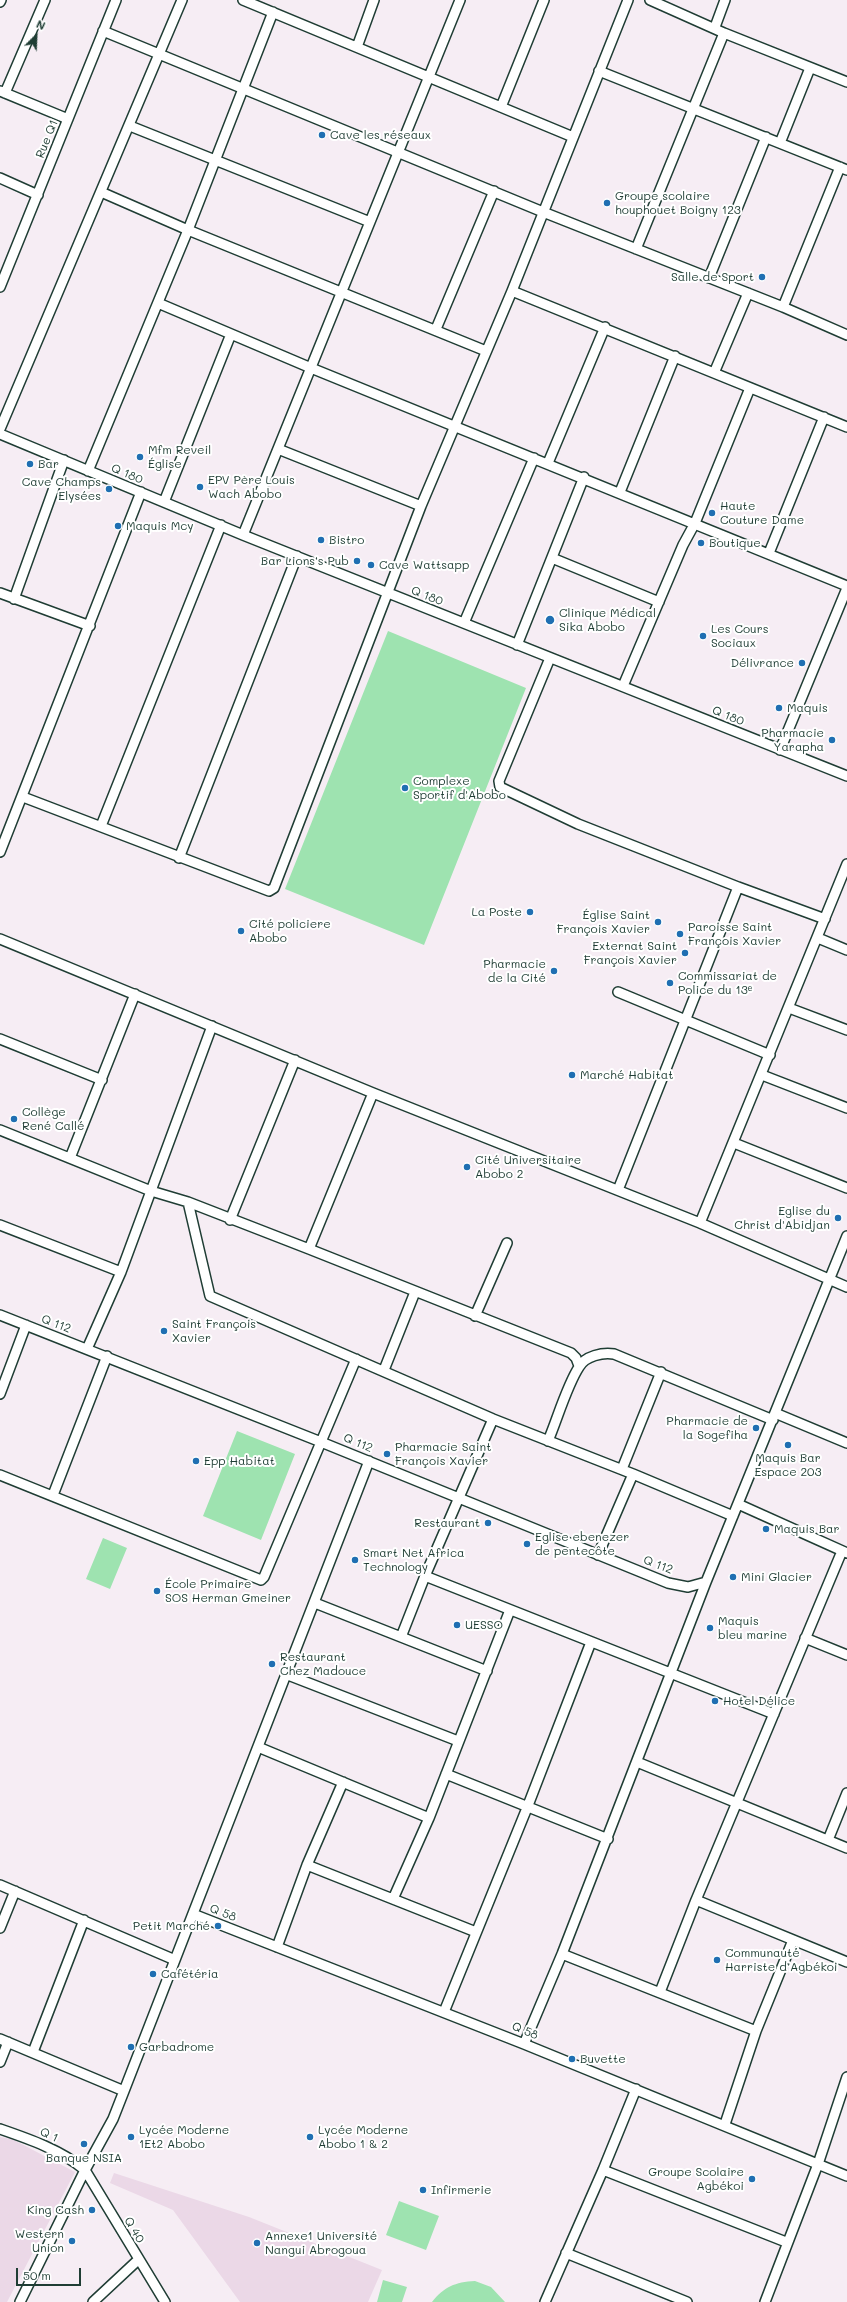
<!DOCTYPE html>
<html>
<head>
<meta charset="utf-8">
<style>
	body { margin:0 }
	#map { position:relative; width:847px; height:2302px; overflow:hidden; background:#f6edf4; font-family:Mali,sans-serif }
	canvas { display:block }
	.north { position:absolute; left:16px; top:16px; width:40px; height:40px; -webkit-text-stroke:3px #fff; paint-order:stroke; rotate:24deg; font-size:11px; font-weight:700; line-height:16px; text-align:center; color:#1f3d34 }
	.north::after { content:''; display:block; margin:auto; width:14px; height:18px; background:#1f3d34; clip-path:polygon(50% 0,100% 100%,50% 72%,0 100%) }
	.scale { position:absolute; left:16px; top:2268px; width:65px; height:18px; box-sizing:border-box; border:2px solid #1f3d34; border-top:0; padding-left:5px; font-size:12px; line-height:14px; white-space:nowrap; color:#1f3d34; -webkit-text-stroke:3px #fff; paint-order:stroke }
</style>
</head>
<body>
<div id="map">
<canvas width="847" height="2302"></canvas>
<div class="north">N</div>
<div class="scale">50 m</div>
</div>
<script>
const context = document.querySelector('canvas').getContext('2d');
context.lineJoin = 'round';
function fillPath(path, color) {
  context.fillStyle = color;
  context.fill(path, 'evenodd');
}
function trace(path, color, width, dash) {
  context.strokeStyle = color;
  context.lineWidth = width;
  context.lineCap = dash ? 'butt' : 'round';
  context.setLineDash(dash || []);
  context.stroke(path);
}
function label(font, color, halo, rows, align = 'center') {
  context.font = font + ' Mali,sans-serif';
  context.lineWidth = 4;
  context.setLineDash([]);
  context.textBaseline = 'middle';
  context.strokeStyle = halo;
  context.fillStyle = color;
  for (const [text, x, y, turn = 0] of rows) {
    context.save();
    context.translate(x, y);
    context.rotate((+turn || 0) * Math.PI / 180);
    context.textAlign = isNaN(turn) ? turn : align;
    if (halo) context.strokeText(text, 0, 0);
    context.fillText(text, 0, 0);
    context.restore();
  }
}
const built = new Path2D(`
	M0,2137L12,2139L75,2172L7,2302H0Z
	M114,2173L249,2217L382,2270L368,2302H240L173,2210L110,2183Z`);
const green = new Path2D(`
	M388,631L526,688L424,945L285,889Z
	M237,1431L295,1454L261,1540L203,1516Z
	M103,1538L127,1548L110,1589L86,1579Z
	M399,2201L439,2216L426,2250L386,2235Z
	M383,2280L407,2287L402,2302H377Z
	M475,2281L491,2287L505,2302H432C444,2287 455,2282 475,2281Z`);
const minor = new Path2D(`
	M243,0L573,137
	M650,0L724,33L847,82
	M0,2L1,0
	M715,27L725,0
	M103,31L543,212L783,307L847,335
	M357,47L374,0
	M599,71L847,170
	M0,91L68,119
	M5,93L45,0
	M501,107L544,0
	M130,126L370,222
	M780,143L810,68
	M0,178L38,195
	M101,192L188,230L486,351
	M636,249L724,33
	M709,278L766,137
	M0,287L116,0
	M512,291L847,427
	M158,303L311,368L847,586
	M783,307L840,167
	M436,329L494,191
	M714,373L748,293
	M0,429L182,0
	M0,434L243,535L847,776
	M278,449L421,506
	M548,463L605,327
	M88,471L188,230L273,12
	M620,492L675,356
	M164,502L231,334
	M243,535L460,0
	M769,553L824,417
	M552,558L659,602
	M0,593L90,626
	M14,599L64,460
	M464,623L534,458
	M517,645L584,477
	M550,658L499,781L500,787L578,824L738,887L825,919
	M623,686L683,545L695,523L750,388
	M780,750L847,588
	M23,797L269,891L274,888L421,506L512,291L628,0
	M101,826L221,525
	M0,852L141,492
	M179,858L297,556
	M818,938L847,950
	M0,939L373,1093L700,1223L847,1287
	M618,992L770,1055
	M789,1008L847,1030
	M0,1039L102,1080
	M762,1075L847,1108
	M0,1130L151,1191L188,1202L309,1249L571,1353L576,1358L579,1366
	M734,1143L847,1188
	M70,1158L135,994
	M618,1190L738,887
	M188,1202L210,1296L493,1419L633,1474L733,1516
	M230,1220L295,1060
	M700,1223L847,864
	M0,1225L121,1272
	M309,1249L373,1093
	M0,1315L321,1442L668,1583L688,1587L706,1582
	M475,1316L507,1243
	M87,1349L121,1272L212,1026
	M384,1370L415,1292
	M0,1394L26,1325
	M775,1413L847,1443
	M548,1441C557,1420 567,1385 579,1367C585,1356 603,1352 614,1354L773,1420
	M622,1469L661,1372
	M0,1475L261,1580L264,1577L356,1359
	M53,1495L107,1356
	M738,1504L847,1553
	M598,1555L633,1474
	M425,1576L774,1714
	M315,1603L487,1671
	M401,1637L425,1576L493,1419
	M805,1638L847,1655
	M288,1675L458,1741
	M258,1747L429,1818
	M637,1762L847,1848
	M446,1774L608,1839
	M828,1840L847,1793
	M307,1865L476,1932
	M0,1885L175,1960
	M393,1899L429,1818L510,1610
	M696,1900L847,1962
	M193,1914L524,2044L847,2176
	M0,1928L15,1891
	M277,1947L307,1865L343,1782
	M562,1954L756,2031
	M660,1992L696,1900L842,1551
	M444,2012L527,1808L591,1642
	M0,2039L124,2091
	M524,2044L562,1954L706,1582L847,1236
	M33,2052L84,1920
	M0,2062L8,2042
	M725,2124L756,2031L793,1940
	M0,2129C29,2139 61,2150 85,2170L165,2302
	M603,2170L786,2242
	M566,2253L687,2302
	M20,2302L85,2170L113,2119L124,2091L369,1461
	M93,2302L138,2260
	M545,2302L603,2170L636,2089
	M765,2302L818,2164L847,2077`);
const markers = [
	[322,135,4,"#1f6fb2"],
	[607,203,4,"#1f6fb2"],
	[762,277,4,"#1f6fb2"],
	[140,457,4,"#1f6fb2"],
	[30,464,4,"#1f6fb2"],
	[200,487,4,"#1f6fb2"],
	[109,489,4,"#1f6fb2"],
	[712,513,4,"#1f6fb2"],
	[118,526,4,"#1f6fb2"],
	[321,540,4,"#1f6fb2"],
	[701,543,4,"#1f6fb2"],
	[357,561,4,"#1f6fb2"],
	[371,565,4,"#1f6fb2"],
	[550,620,5,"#1f6fb2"],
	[703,636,4,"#1f6fb2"],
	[802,663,4,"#1f6fb2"],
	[779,708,4,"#1f6fb2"],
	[832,740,4,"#1f6fb2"],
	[405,788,4,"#1f6fb2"],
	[530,912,4,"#1f6fb2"],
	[658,922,4,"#1f6fb2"],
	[241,931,4,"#1f6fb2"],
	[680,934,4,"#1f6fb2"],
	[685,953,4,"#1f6fb2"],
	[554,971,4,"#1f6fb2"],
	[670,983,4,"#1f6fb2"],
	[572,1075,4,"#1f6fb2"],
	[14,1119,4,"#1f6fb2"],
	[467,1167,4,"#1f6fb2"],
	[838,1218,4,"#1f6fb2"],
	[164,1331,4,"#1f6fb2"],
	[756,1428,4,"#1f6fb2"],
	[788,1445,4,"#1f6fb2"],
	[387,1454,4,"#1f6fb2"],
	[196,1461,4,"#1f6fb2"],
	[488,1523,4,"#1f6fb2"],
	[766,1529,4,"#1f6fb2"],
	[527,1544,4,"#1f6fb2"],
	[355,1560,4,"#1f6fb2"],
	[733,1577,4,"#1f6fb2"],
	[157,1591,4,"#1f6fb2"],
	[457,1625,4,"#1f6fb2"],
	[710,1628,4,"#1f6fb2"],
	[272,1664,4,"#1f6fb2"],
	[715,1701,4,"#1f6fb2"],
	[218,1926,4,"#1f6fb2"],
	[717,1960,4,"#1f6fb2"],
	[153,1974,4,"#1f6fb2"],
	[131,2047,4,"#1f6fb2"],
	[572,2059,4,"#1f6fb2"],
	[131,2137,4,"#1f6fb2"],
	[310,2137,4,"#1f6fb2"],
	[84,2144,4,"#1f6fb2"],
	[752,2179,4,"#1f6fb2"],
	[423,2190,4,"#1f6fb2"],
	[92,2210,4,"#1f6fb2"],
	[72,2241,4,"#1f6fb2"],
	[257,2243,4,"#1f6fb2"]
];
const poiNames = [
	["Cave les réseaux",330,135],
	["Groupe scolaire",615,196],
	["houphouet Boigny 123",615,210],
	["Salle de Sport",754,277,"right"],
	["Mfm Reveil",148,450],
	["Église",148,464],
	["Bar",38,464],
	["EPV Père Louis",208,480],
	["Wach Abobo",208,494],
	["Cave Champs",101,482,"right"],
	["Elysées",101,496,"right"],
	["Haute",720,506],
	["Couture Dame",720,520],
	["Maquis Mcy",126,526],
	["Bistro",329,540],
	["Boutique",709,543],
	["Bar Lions's Pub",349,561,"right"],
	["Cave Wattsapp",379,565],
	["Clinique Médical",559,613],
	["Sika Abobo",559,627],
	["Les Cours",711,629],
	["Sociaux",711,643],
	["Délivrance",794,663,"right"],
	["Maquis",787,708],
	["Pharmacie",824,733,"right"],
	["Yarapha",824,747,"right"],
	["Complexe",413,781],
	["Sportif d'Abobo",413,795],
	["La Poste",522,912,"right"],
	["Église Saint",650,915,"right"],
	["François Xavier",650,929,"right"],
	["Cité policiere",249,924],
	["Abobo",249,938],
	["Paroisse Saint",688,927],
	["François Xavier",688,941],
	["Externat Saint",677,946,"right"],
	["François Xavier",677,960,"right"],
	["Pharmacie",546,964,"right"],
	["de la Cité",546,978,"right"],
	["Commissariat de",678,976],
	["Police du 13ᵉ",678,990],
	["Marché Habitat",580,1075],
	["Collège",22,1112],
	["René Callé",22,1126],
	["Cité Universitaire",475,1160],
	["Abobo 2",475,1174],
	["Eglise du",830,1211,"right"],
	["Christ d'Abidjan",830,1225,"right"],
	["Saint François",172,1324],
	["Xavier",172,1338],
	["Pharmacie de",748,1421,"right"],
	["la Sogefiha",748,1435,"right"],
	["Pharmacie Saint",395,1447],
	["François Xavier",395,1461],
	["Maquis Bar",788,1458,"center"],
	["Espace 203",788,1472,"center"],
	["Epp Habitat",204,1461],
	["Restaurant",480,1523,"right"],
	["Maquis Bar",774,1529],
	["Eglise ebenezer",535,1537],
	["de pentecôte",535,1551],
	["Smart Net Africa",363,1553],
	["Technology",363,1567],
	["Mini Glacier",741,1577],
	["École Primaire",165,1584],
	["SOS Herman Gmeiner",165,1598],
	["Maquis",718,1621],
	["bleu marine",718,1635],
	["UESSO",465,1625],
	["Restaurant",280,1657],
	["Chez Madouce",280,1671],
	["Hotel Délice",723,1701],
	["Petit Marché",210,1926,"right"],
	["Communauté",725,1953],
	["Harriste d’Agbékoi",725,1967],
	["Cafétéria",161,1974],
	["Garbadrome",139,2047],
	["Buvette",580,2059],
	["Lycée Moderne",139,2130],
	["1Et2 Abobo",139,2144],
	["Lycée Moderne",318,2130],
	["Abobo 1 & 2",318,2144],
	["Banque NSIA",84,2158,"center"],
	["Groupe Scolaire",744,2172,"right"],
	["Agbékoi",744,2186,"right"],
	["Infirmerie",431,2190],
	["King Cash",84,2210,"right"],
	["Western",64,2234,"right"],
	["Union",64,2248,"right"],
	["Annexe1 Université",265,2236],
	["Nangui Abrogoua",265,2250]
];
const streetNames = [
	["Rue Q1",47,139,-68],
	["Q 180",127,474,23],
	["Q 180",427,596,21],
	["Q 180",728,716,22],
	["Q 112",56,1324,21],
	["Q 112",358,1443,22],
	["Q 112",658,1565,21],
	["Q 58",223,1913,21],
	["Q 58",525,2031,22],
	["Q 1",49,2135,25],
	["Q 40",134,2230,59]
];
fillPath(built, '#ebd8e7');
fillPath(green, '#9ee3b0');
trace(minor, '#1f3d34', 12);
trace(minor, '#fff', 9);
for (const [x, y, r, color] of markers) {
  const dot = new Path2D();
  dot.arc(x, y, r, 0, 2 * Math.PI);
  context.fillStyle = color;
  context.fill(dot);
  trace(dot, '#fff', 1.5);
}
label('12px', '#1f3d34', '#fff', poiNames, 'left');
label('12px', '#1f3d34', '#fff', streetNames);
</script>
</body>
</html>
